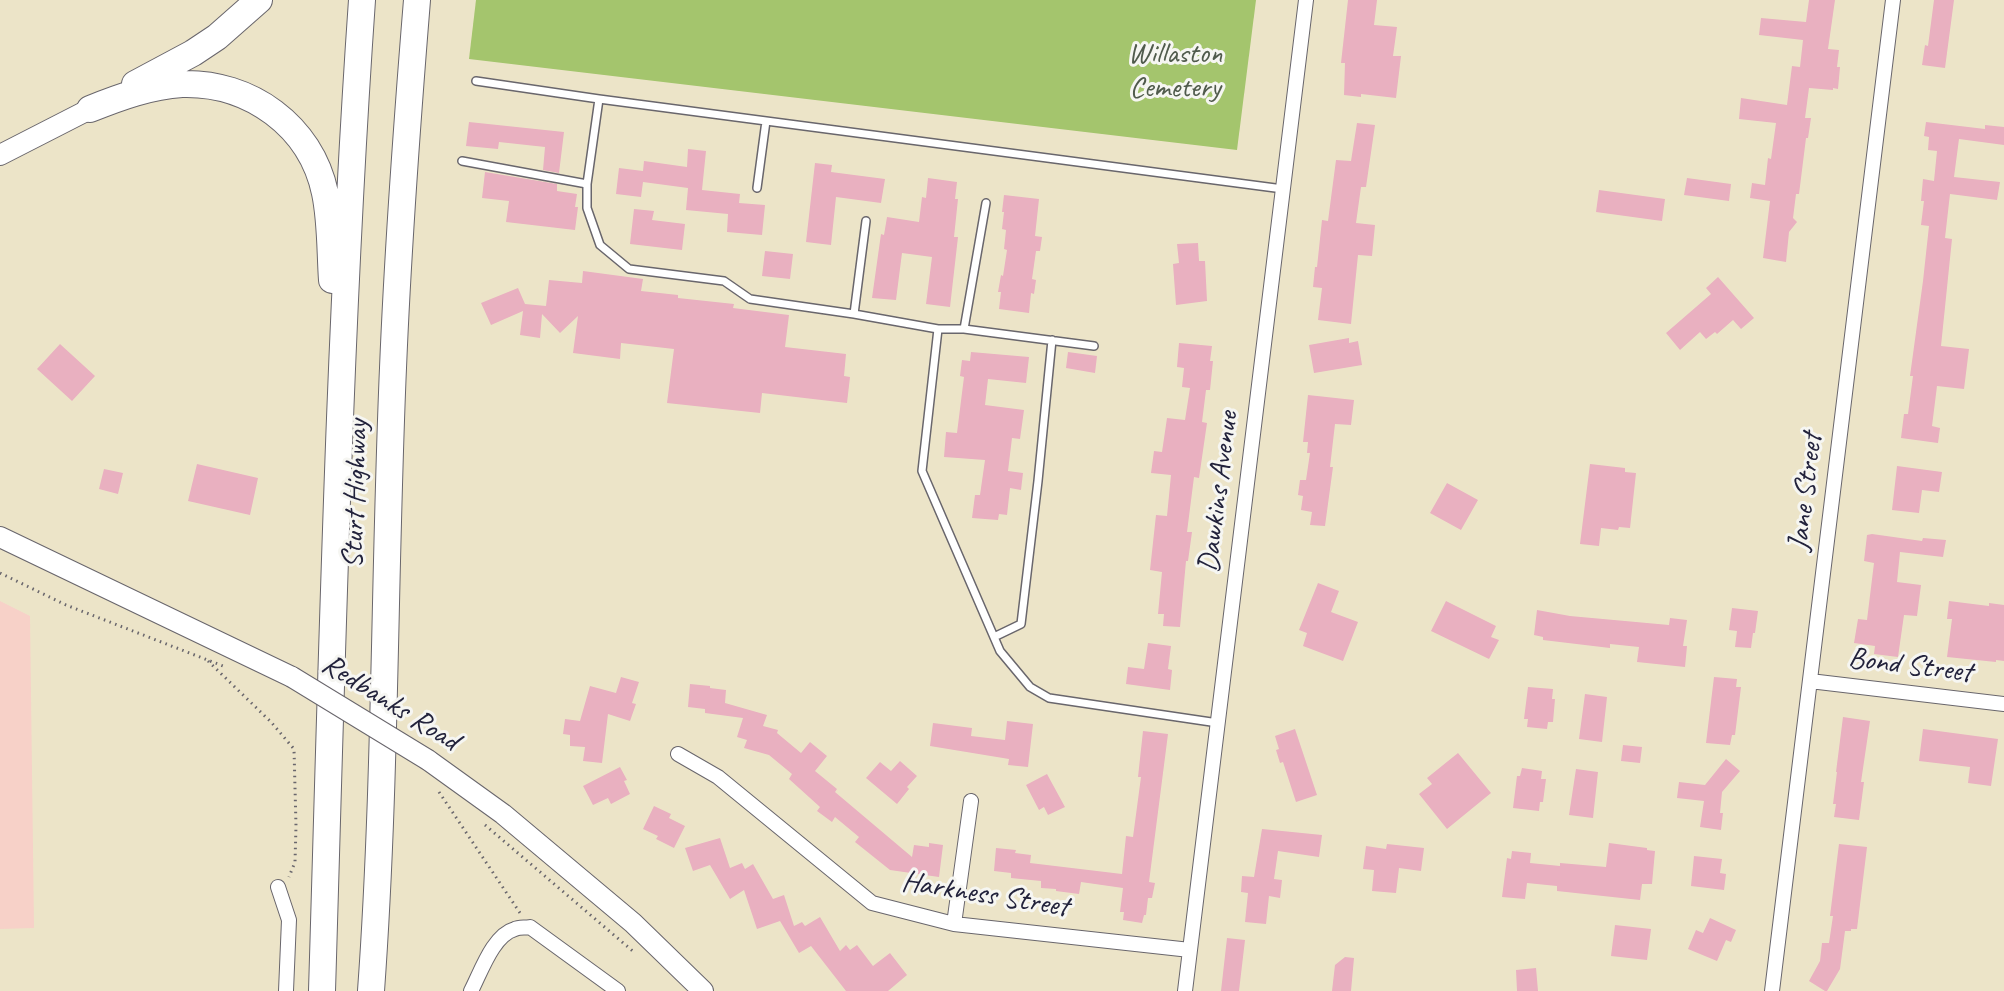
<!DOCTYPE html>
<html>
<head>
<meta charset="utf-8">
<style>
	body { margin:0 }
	canvas { display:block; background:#ece4c8 }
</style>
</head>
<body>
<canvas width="2004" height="991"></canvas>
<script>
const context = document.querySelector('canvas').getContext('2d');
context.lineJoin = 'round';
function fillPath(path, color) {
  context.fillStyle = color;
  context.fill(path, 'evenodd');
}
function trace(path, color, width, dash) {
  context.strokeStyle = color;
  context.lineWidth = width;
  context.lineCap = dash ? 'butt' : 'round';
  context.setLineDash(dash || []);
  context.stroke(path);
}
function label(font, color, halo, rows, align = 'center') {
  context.font = font + ' Caveat,sans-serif';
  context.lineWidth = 6;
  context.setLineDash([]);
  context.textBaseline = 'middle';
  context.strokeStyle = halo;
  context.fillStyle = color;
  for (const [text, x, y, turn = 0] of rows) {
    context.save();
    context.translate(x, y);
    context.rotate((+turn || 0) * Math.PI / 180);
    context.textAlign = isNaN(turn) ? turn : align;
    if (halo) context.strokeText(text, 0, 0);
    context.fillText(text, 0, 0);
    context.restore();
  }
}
const built = new Path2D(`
	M0,601L30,616L34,928L0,929Z`);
const green = new Path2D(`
	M476,0H1256L1237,150L469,59Z`);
const building = new Path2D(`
	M1348,0H1377L1374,25L1397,27L1393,56H1401L1396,98L1361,94V97L1344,95L1345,63H1341Z
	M1809,0H1835L1828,49L1839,50L1837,67H1840L1838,89L1833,88V90L1809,88L1805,118H1811L1808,138H1806L1799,194H1796L1793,218L1797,222L1789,232L1786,262L1763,258L1770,201L1750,198L1752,183L1765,185L1768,158L1771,159L1776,123L1739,119L1741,98L1787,105L1792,66L1800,67L1803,40L1759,35L1761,18L1806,22Z
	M1934,0H1954L1945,68L1922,65L1925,45L1928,46Z
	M469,122L564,132L559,173L543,170L545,147L499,142L498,149L466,146Z
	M1926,122L1985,129V125L2004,127V145L1959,139L1954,177L2000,182L1997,200L1950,194L1945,238L1952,239L1941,346L1969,349L1964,389L1937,386L1932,426L1940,428L1938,443L1901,438L1904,414H1908L1913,376H1910L1923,281L1929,226L1921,225L1924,201H1921L1923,179L1934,181L1937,151L1928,150L1929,137L1924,136Z
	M1357,123L1375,125L1366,187H1361L1356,223L1375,225L1372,256L1358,255L1351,324L1318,320L1322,288L1313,287L1315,267H1317L1322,220L1328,221L1336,160L1351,161Z
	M688,149L706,151L702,190L740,194L739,203L765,205L762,235L727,232L728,214L686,210L688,188L643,182L641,197L616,194L619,168L643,171L644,161L687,167Z
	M815,163L832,165L831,172L885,179L881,203L836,197L831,245L806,242Z
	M485,172L557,184V191L577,194L575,207H578L575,230L506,222L509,201L482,198Z
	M928,178L957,182L955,199H958L954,237H958L950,307L926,304L932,257L902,253L896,300L872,298L881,234L884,235L887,217L919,222L922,197L926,198Z
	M1687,178L1731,184L1729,201L1684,195Z
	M1599,190L1665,199L1662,221L1596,212Z
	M1004,195L1039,199L1035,236L1042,237L1040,251H1036L1032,279L1036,280L1034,294L1031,293L1029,313L999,309L1001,292H998L1001,275L1003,276L1007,250L1004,249L1006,230L1002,229L1004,212H1002Z
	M634,209L654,211L652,220L685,224L682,250L630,244Z
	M1198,243L1199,261H1205L1207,301L1176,305L1173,264L1179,263L1177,244Z
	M765,251L793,254L790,279L762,276Z
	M583,271L643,279L641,291L678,295V298L734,304L733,308L789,315L785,347L846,354L844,376L850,377L847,403L762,393L760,413L667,403L674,349L621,343L620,359L573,353L578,316L560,333L542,314L540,338L520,335L523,311L491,325L481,303L518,288L525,304L546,306L549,280L582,283Z
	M1718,277L1754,318L1741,329L1733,320L1717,334L1715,332L1706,339L1700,332L1680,350L1666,333L1711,294L1706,288Z
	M1349,338V343L1358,341L1362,365L1314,373L1309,345Z
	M1179,343L1212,346L1210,361H1213L1210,390H1206L1202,422L1207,423L1199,478L1194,477L1187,532H1192L1188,561H1186L1180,627L1163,626L1164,614H1158L1162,572L1150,570L1156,515L1167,516L1171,475L1151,473L1154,451L1162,452L1167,418L1185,420L1190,388L1182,387L1184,368L1177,367Z
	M60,344L95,376L72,401L37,369Z
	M971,352L1029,357L1026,383L988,379L985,405L1024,410L1020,439L1012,438L1008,471L1023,473L1021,490L1010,488L1007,515L999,514L998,520L972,518L975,495H980L985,460L944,457L946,432L957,433L964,377L960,376L962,360L970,361Z
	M1068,352L1097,356L1095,373L1066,368Z
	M1308,395L1354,400L1351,425L1335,424L1330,467H1333L1325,526L1310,525L1312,512L1301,510L1303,496L1298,495L1300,480H1306L1310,453H1307L1308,442H1303Z
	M197,464L258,478L250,515L188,501Z
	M1590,464L1625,468V472L1636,473L1630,528L1619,527L1618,530L1601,528L1599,546L1580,544Z
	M1897,466L1942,472L1939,492L1922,490L1919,513L1892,510Z
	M104,469L123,473L118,494L99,489Z
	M1447,483L1478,500L1461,530L1430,513Z
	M1872,534L1922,541L1923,538L1946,540L1943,557L1900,552L1897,582L1921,585L1917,616L1904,615L1898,657L1874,654L1875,646L1854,643L1858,619L1867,620L1874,563L1864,561L1867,535Z
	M1318,583L1339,591L1331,612L1358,622L1343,661L1303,646L1307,633L1299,630Z
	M1446,601L1496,626L1491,637L1499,640L1489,659L1431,631Z
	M1949,601L1989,606V603L2004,605V661L1996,660V662L1947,657L1952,619H1947Z
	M1732,608L1758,611L1755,633H1753L1751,648L1735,647L1737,631L1729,630Z
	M1537,610L1570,616L1669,625L1670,618L1687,620L1683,646H1687L1685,667L1637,662L1639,647L1610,644V648L1543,640V637L1534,635Z
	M1148,643L1171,646L1168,669L1172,670L1170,690L1126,684L1128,667L1144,669Z
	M621,677L639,682L632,703L636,704L630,721L608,714L602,763L583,761L585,747L570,746V735L563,734L565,719L580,721L590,686L616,693Z
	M1714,677L1737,679L1736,687H1741L1735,735H1732L1730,745L1706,743Z
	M690,684L710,686V688L726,690L725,703L767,715L763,726L778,730L777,733L801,753L810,742L827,756L815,771L837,789L835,792L912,857L914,845L929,847V843L943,845L939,877L890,870L855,842L859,837L835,817L832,822L817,811L820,807L789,779L792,774L769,755L744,748L747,740L737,737L743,718L705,713V709L688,707Z
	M1528,687L1553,689L1552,699H1555L1553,722H1548L1547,729L1527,727L1528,719H1524Z
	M1585,694L1607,697L1602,742L1579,739Z
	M1843,717L1870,721L1861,782H1864L1859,820L1834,817L1836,804H1833L1837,772H1836Z
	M1007,721L1033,724L1028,767L1008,765L1009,759L930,746L933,723L972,728L971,736L1005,740Z
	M1295,729L1317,795L1296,802L1283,762L1280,763L1276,750L1279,749L1275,736Z
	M1923,729L1998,739L1991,786L1968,783L1970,767L1919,761Z
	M1143,731L1168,734L1149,882L1155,883L1152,898H1148L1146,915H1144L1142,923L1123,920L1124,912H1120L1123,888L1081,882L1079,894L1056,891V889L1041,888V881L1011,878V873L994,871L996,848L1016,850L1015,853L1031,855L1030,863L1122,874L1126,836L1133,837L1141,777H1138Z
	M1623,745L1642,747L1640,763L1621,761Z
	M1458,753L1491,793L1447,829L1419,794L1432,784L1427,778Z
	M1726,759L1740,771L1722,792L1720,813H1723L1721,830L1700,827L1704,801L1677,798L1679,782L1705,785Z
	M900,761L917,776L907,787L909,789L897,804L866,778L880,762L891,771Z
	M620,767L627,780L624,781L630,794L611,804L608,798L593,805L583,786Z
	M1522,768L1542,771L1541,779H1546L1543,802H1540L1539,811L1513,808L1517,776H1520Z
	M1576,769L1598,772L1593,818L1569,815Z
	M1047,774L1065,807L1048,815L1044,807L1039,810L1026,785Z
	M654,806L671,814L669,818L685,826L674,848L656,839L658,836L643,829Z
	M1262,829L1322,835L1319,857L1278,851L1274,879L1282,880L1280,898L1269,896L1266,924L1245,922L1248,893L1241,892L1242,876L1254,877Z
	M720,838L730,868L742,863L745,869L753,864L773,899L784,895L794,926L802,922L805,926L820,917L840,951L846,945L850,950L857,945L873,966L890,953L907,975L888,991H846L811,946L799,953L780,921L757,929L744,890L730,899L710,865L693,871L685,848Z
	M1609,843L1647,848V850L1655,851L1652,884H1642L1640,900L1557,891V886L1527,883L1525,899L1502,897L1507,858L1511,859L1512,851L1531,853L1530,863L1560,866V863L1606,867Z
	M1387,844L1424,848L1421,871L1399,868L1396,893L1372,891L1374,870L1363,869L1366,846L1386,849Z
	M1839,844L1867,847L1857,929H1851V931H1845L1840,969L1827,991H1825L1809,981L1820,961L1822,943H1829L1833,916H1830Z
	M1694,856L1722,859L1720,873L1726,874L1724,890L1691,886Z
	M1710,918L1736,930L1731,942L1726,940L1717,961L1688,949L1696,930L1703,933Z
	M1615,925L1651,929L1647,960L1611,956Z
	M1227,938L1245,940L1239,991H1221Z
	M1345,957L1354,958L1351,991H1332L1335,965Z
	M1536,968L1538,991H1517L1516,970Z`);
const path = new Path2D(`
	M0,573L66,605L223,666
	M208,661L271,722L294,749L296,826L295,862L289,877
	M439,792L520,913
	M485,825L635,953`);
const service = new Path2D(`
	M476,81L599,99L1283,189
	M599,99L587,184V208L600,245L629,269L724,281L750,299L854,314L938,329H964L1094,346
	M462,161L587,184
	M757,188L766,121
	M854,314L866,221
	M938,329L922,471L1000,651L1030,687L1049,698L1218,723
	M964,329L986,203
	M994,637L1021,624L1038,481L1052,340`);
const minor = new Path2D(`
	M1810,681L2004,704
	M678,754L718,777L872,903L954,924L1190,950
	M278,887L289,920L286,991
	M954,924L971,801
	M471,991C481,972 493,935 515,929C519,927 525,928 530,927L618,991
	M1185,991L1306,0
	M1772,991L1893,0`);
const secondary = new Path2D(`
	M0,155L90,109
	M0,537L292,677
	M428,760L503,814L633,923L703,991`);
const motorway = new Path2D(`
	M135,84L193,53L217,37L259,0
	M90,109C120,97 150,86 182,84C250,82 311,126 325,193C331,221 330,251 332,280
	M322,991C332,661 339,330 362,0
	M371,991C386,784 384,576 393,368C398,245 407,123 417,0`);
const secondaryBridge = new Path2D(`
	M292,677L428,760`);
const parkNames = [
	["Willaston",1175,54],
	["Cemetery",1175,88]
];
const streetNames = [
	["Dawkins Avenue",1219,492,-83],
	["Jane Street",1806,492,-83],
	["Sturt Highway",356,494,-88],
	["Bond Street",1910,666,7],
	["Redbanks Road",390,703,32],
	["Harkness Street",985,895,9]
];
fillPath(built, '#f7d1c8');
fillPath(green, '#a4c56d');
fillPath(building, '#e9b0c0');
trace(service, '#69666c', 10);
trace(minor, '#69666c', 16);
trace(secondary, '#69666c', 22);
trace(motorway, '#69666c', 28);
trace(path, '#69666c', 3, [1.5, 4.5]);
trace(service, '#fff', 7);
trace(minor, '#fff', 14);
trace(secondary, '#fff', 20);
trace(motorway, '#fff', 26);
trace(secondaryBridge, '#69666c', 22, []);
trace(secondaryBridge, '#fff', 20);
label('30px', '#505b4c', '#f6f6f2', parkNames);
label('30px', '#22223b', '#f6f6f2', streetNames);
</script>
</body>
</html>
